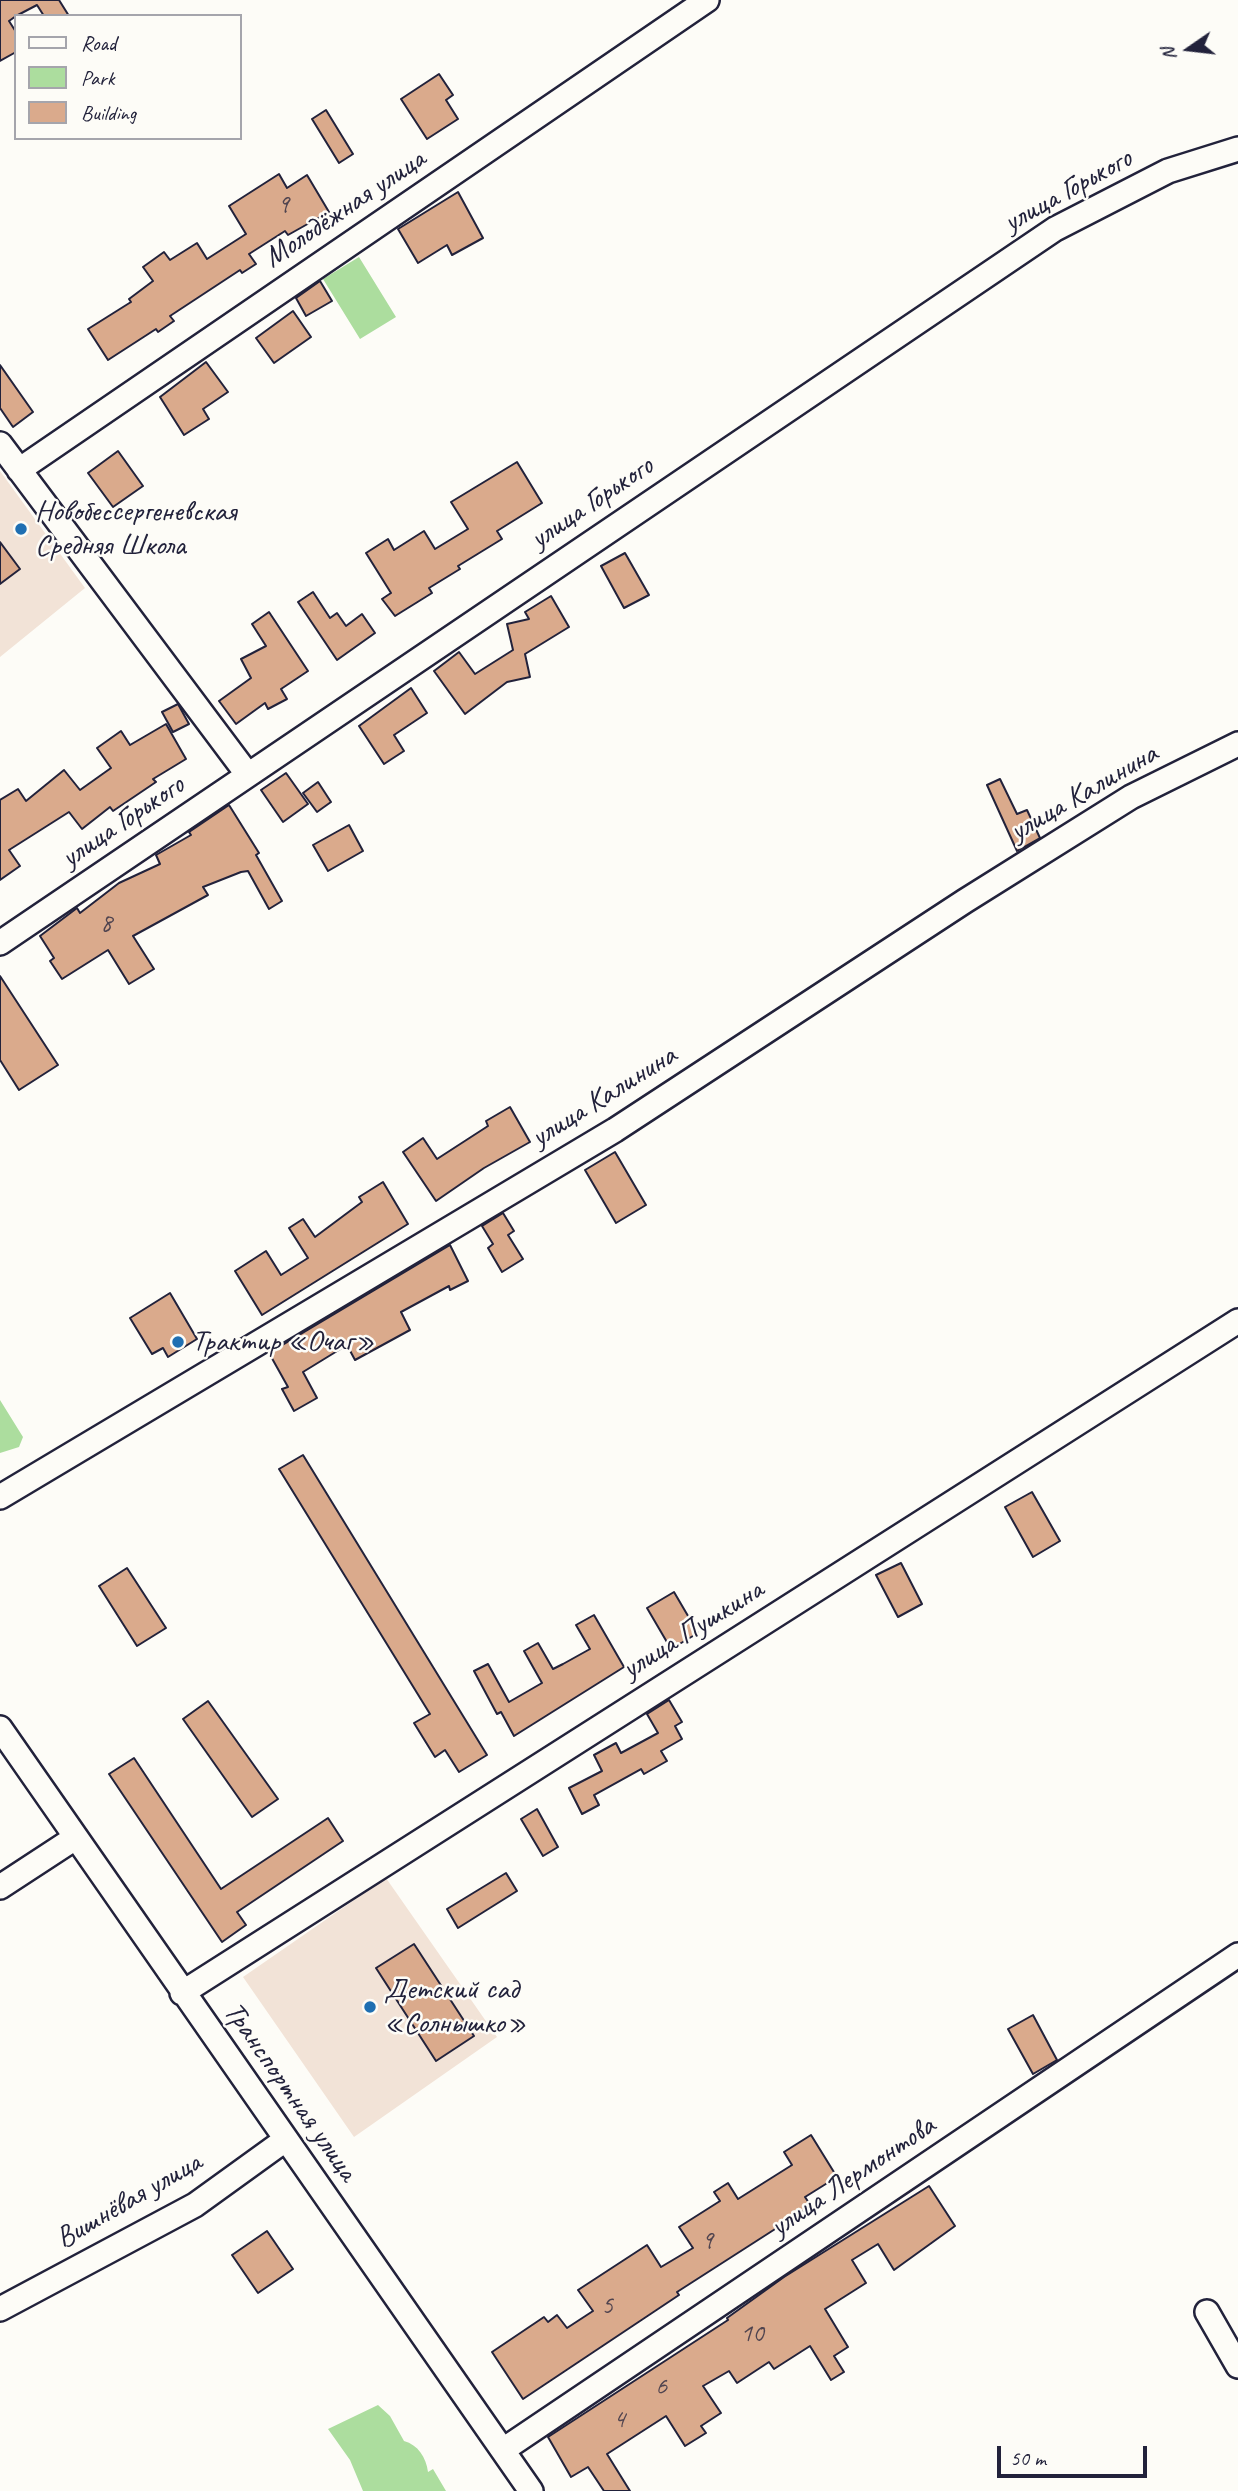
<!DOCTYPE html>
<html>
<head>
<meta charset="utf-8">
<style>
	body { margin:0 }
	#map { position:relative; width:1238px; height:2491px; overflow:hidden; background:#fdfcf7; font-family:Caveat,sans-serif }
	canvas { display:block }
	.legend { position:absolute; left:14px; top:14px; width:228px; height:126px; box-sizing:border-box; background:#fdfcf7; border:2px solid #a5a5ac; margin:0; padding:9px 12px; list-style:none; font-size:21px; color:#22223b }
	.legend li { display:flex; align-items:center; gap:14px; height:35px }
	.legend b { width:35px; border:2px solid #a5a5ac }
	.north { position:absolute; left:1154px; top:14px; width:70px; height:70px; -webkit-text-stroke:5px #fdfcf7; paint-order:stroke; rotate:256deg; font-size:19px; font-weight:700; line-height:28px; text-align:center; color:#22223b }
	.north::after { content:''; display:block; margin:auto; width:24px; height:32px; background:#22223b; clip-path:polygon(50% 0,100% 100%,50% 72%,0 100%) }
	.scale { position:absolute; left:997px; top:2446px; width:150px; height:32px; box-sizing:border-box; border:4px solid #22223b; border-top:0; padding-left:9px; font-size:21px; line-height:24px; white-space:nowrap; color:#22223b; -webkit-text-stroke:5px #fdfcf7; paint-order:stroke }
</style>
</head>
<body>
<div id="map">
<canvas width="1238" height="2491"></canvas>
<ul class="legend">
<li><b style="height:9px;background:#fdfcf7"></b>Road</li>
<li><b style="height:19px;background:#acdd9e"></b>Park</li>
<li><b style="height:19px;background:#daaa8c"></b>Building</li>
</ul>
<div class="north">N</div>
<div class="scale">50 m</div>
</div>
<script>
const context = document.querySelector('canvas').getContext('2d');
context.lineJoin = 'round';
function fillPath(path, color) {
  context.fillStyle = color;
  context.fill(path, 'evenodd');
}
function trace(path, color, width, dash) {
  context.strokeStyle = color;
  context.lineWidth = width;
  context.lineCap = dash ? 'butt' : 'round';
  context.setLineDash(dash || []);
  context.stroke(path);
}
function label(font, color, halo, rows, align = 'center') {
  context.font = font + ' Caveat,sans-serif';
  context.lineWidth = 5;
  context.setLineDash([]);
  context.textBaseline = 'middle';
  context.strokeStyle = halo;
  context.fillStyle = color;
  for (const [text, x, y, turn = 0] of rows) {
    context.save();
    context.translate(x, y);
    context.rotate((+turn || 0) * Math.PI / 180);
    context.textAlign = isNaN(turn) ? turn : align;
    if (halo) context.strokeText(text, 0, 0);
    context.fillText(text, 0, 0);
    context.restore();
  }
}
const built = new Path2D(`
	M0,471L85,588L0,657Z
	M386,1878L497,2037L354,2137L243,1977Z`);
const green = new Path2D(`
	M359,257L396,317L360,339L323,279Z
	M0,1400L23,1437L19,1447L0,1453Z
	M378,2405L390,2416L404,2441C418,2445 426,2457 428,2472L433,2469L446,2491H363L350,2460L328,2429Z`);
const building = new Path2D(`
	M0,0H59L69,16H44L37,5L16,16L9,21L16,32V52L0,61Z
	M439,74L453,95L446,100L458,119L427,139L401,99Z
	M326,110L353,154L339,163L312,119Z
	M279,174L287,188L307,175L329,212L288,235L285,231L249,254L256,264L242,273L240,270L170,316L174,321L158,332L156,329L108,360L88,329L131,302L129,299L153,281L143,267L164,252L170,260L197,243L207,259L246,234L229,206Z
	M458,192L483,238L452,255L447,245L418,263L398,229Z
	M320,281L332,301L306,316L296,298Z
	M293,311L311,337L274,363L256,338Z
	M206,362L228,392L203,409L209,419L184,435L160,397Z
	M0,365L33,412L13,427L0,408Z
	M118,451L143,486L113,507L88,473Z
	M517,462L542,503L497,531L502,539L458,566L460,569L429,588L432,593L395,616L382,599L391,593L366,553L388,539L394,550L424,531L435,549L468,529L451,502Z
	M0,542L20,569L0,584Z
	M625,553L649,595L624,608L601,566Z
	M313,592L330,618L337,613L346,626L362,614L375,633L337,660L298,602Z
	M551,596L569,627L525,654L530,677L507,682L465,714L434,671L459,652L475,674L513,650L507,624L529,619L525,612Z
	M269,612L308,671L281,689L287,699L268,709L265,703L236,724L219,701L251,678L241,659L266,646L252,624Z
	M411,688L427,713L394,735L404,751L384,764L359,726Z
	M178,704L189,724L173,732L162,712Z
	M166,724L186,759L153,779L156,782L113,811L110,807L82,829L69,812L9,850L20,866L0,880V800L18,789L26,801L64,770L80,790L111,768L97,748L121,731L130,745Z
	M286,773L308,804L283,822L261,790Z
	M1000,779L1017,814L1027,810L1040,838L1017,851L987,785Z
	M318,782L331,802L317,812L303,793Z
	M229,805L259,853L256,855L282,901L269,909L248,871L241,872L203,887L208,895L133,936L154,969L129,984L108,950L62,979L50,961L54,958L40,936L77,908L80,913L119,883L160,864L156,855L191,835L189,832Z
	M349,825L363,851L328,871L313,845Z
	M0,976L58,1065L19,1090L0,1060Z
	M510,1107L530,1142L484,1168L436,1201L403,1152L423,1138L437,1159L488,1126L486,1121Z
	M615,1152L646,1205L616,1223L585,1170Z
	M383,1182L408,1224L262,1315L235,1271L266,1251L281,1275L308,1258L289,1228L303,1219L315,1237L362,1202L359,1197Z
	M503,1213L514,1231L508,1235L523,1259L502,1272L488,1248L493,1244L482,1226Z
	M450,1245L468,1281L450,1290L449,1286L401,1312L410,1330L355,1360L347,1345L303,1372L317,1398L294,1411L282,1389L288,1387L269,1353Z
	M170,1293L197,1339L168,1357L163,1348L152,1354L130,1318Z
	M303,1455L487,1755L459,1772L445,1750L435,1757L414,1723L430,1714L279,1469Z
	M1032,1492L1060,1541L1033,1557L1005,1507Z
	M901,1563L922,1604L898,1617L876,1575Z
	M127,1568L166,1628L137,1646L99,1586Z
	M674,1592L698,1633L671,1649L647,1608Z
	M594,1615L624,1667L514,1736L501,1712L497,1714L474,1671L488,1664L509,1702L542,1683L524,1651L538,1643L553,1669L563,1664L590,1649L576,1625Z
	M669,1700L682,1722L675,1726L682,1739L661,1751L667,1761L644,1774L641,1769L594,1795L599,1805L582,1814L569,1788L602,1771L594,1755L616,1743L621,1753L658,1733L647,1714Z
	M208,1701L278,1799L252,1817L183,1719Z
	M134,1758L221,1889L328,1818L343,1841L237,1912L246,1925L222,1942L109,1774Z
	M537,1809L558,1847L543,1856L521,1819Z
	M506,1873L517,1891L458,1928L447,1909Z
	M414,1944L474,2036L436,2061L376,1968Z
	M1033,2015L1057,2060L1033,2074L1008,2029Z
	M811,2135L837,2177L805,2197L811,2206L677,2292L679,2295L523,2399L492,2352L544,2317L548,2322L557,2315L567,2328L593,2311L578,2290L647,2245L661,2267L693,2248L679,2227L720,2201L714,2192L728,2183L738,2199L792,2165L784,2152Z
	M929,2186L955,2226L894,2270L878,2244L852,2260L866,2283L825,2309L848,2347L834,2356L844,2372L831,2380L810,2346L774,2369L769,2362L737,2383L729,2371L703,2386L721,2413L701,2426L706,2433L685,2446L666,2416L607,2454L630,2491H604L588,2467L571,2477L548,2437L728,2320L727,2318L784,2277Z
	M267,2231L293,2269L258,2293L232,2255Z`);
const minor = new Path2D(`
	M0,444L248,775
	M19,470L707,0
	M0,943L1055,229L1168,171L1238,149
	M0,1497L615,1130L965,901L1131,797L1238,744
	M0,1728L531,2491
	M0,1887L75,1838
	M182,1993L1238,1321
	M0,2309L195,2205L285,2140
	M1207,2312L1238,2366
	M503,2450L1238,1955`);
const markers = [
	[21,529,7,"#1f6fb2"],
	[178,1342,7,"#1f6fb2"],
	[370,2007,7,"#1f6fb2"]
];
const numberNames = [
	["9",283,205],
	["8",106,924],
	["9",707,2241],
	["5",607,2306],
	["10",752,2334],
	["6",661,2387],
	["4",619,2420]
];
const streetNames = [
	["улица Горького",1068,191,-29],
	["Молодёжная улица",345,209,-34],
	["улица Горького",592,503,-34],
	["улица Калинина",1084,793,-30],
	["улица Горького",123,822,-34],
	["улица Калинина",604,1097,-32],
	["улица Пушкина",693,1630,-32],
	["Транспортная улица",290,2092,55],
	["улица Лермонтова",853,2177,-34],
	["Вишнёвая улица",129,2201,-30]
];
const poiNames = [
	["Новобессергеневская",35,512],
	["Средняя Школа",35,546],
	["Трактир «Очаг»",192,1342],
	["Детский сад",384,1990],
	["«Солнышко»",384,2024]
];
fillPath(built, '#f2e3d7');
fillPath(green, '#acdd9e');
fillPath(building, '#daaa8c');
trace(building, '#22223b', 2);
trace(minor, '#22223b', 28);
trace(minor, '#fdfcf7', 23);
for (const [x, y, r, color] of markers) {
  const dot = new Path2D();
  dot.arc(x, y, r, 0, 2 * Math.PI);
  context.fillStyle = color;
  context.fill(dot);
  trace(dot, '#fdfcf7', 2.5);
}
label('26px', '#50444f', null, numberNames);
label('30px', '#22223b', '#fdfcf7', streetNames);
label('30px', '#22223b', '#fdfcf7', poiNames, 'left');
</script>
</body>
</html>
